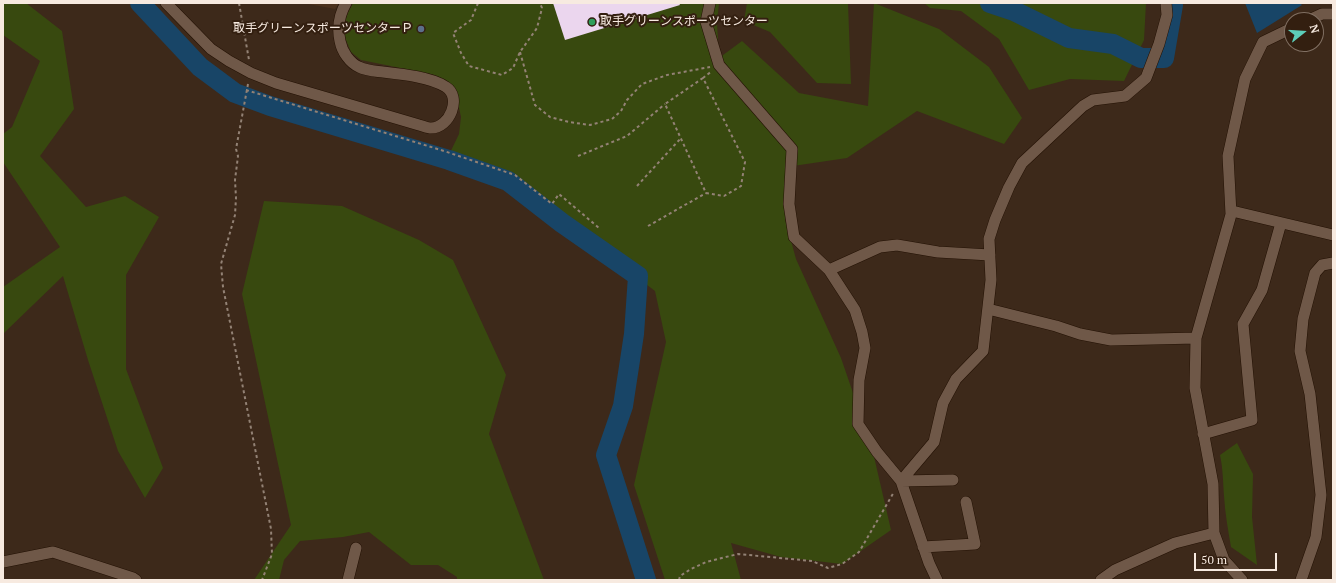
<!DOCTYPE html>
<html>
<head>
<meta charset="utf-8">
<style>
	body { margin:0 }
	#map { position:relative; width:1336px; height:583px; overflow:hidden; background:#3d291a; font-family:"PT Serif",serif }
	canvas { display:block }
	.frame { position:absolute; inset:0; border:4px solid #f7eae0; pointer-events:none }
	.north { position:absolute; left:1284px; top:12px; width:40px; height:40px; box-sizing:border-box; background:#331f10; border:1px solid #817063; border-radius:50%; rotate:73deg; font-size:11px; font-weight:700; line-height:16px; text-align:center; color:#f7eae0 }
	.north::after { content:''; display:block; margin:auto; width:14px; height:18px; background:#5dceb9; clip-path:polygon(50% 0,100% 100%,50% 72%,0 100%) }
	.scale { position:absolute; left:1194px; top:553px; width:83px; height:18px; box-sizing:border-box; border:2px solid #f7eae0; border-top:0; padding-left:5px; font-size:12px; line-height:14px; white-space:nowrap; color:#f7eae0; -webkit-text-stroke:3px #331f10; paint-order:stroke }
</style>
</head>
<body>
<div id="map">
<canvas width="1336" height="583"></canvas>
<div class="frame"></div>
<div class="north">N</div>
<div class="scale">50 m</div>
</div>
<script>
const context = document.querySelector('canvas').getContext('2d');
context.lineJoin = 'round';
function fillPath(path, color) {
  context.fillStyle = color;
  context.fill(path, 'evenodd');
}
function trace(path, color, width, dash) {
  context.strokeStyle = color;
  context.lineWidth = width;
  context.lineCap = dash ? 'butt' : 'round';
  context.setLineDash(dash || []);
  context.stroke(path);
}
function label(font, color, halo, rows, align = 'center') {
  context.font = font + ' "PT Serif","Noto Sans JP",serif';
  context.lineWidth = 4;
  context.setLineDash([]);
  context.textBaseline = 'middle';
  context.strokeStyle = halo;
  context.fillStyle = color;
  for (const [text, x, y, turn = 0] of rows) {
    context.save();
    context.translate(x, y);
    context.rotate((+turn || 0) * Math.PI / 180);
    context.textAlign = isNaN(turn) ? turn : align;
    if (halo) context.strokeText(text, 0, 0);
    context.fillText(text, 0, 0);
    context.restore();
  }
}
const built = new Path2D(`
	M303,3H339L335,9Z`);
const green = new Path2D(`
	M3,3H26L62,31L74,109L40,156L86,207L125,196L159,217L126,275V369L163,468L145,498L118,451L88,360L63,276L4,333L3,331V287L60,247L3,162V134L12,127L40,61L3,35Z
	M353,3H719L717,23L719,58L742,41L799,93L868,106L874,3L939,29L989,67L1022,118L1004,144L917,111L847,158L793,166L791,215L785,219L796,259L841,358L872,448L891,530L842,564L781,557L731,543L741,580H665L634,485L666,342L655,291L516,186L446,161L459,134L461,117L455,89L435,75L361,60L351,52L346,40L343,28L348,13Z
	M747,3H848L851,84L817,83L770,32L744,21Z
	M924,3H1146L1144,40L1124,81L1070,79L1029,90L999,39L961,11L930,8Z
	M264,201L342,206L419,240L453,260L506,375L489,434L544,580H457V577L438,565H411L369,532L343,537L300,541L284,560L279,580H254L291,525L242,294Z
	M1237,443L1253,474L1252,517L1257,565L1231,547C1228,530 1225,513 1224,496C1223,482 1223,469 1220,455Z`);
const water = new Path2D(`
	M1245,3H1300L1302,5L1257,33Z`);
const river = new Path2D(`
	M140,3L200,67L235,93L270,106L449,160L508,181L562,223L638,276L634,334L623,406L606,455L646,580
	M990,3L1014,11L1069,38L1113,44L1141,58H1164L1173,5`);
const building = new Path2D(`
	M553,3H679L680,5L565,40Z`);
const path = new Path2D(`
	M239,3L249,60
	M478,3L471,20L453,33L461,53L469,66L502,75L513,68L520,52L537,28L542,8L540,3
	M520,52L535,105L550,117L569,122L590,125L612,119L621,111L627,100L642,84L667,75L710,67
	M703,78L665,104L706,193L724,196L741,186L745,162L703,78L712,71
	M248,84L236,149L238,156L235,180L236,198L235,215L221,264L223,287L271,529L272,554L262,580
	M246,90L444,151L515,175L552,204L559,194L599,228
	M578,156L627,136L665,104
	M637,186L681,138
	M648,226L706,193
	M679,580L680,576L691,569L706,562L738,554L812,561L828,568L842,564L859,552L894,492`);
const minor = new Path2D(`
	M166,3L211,49L229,61L251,73L276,83L419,125C423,126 428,128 431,128C450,128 462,97 446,87C431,77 401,74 383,72C375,71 367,71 359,67C350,63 342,52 340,41C337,27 339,15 346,3
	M710,3L706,22L719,65L792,149L789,204L794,237L829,270L855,310L862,332L865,348L859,380L858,424L877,452L901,481L929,563L937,580
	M1309,20L1322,14H1333
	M1231,214L1228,156L1245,79L1263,42L1292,28
	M829,270L880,247L897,245L938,252L990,255
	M988,309L1056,326L1080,334L1111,340L1196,338
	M1203,434L1252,420L1243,324L1262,290L1281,223
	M901,481L934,442L943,403L956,379L983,351L991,280L989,239L995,220L1009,187L1022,163L1083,106L1093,100L1125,96L1146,78L1159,44L1167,15L1166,3
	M901,481L953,480
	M923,547L975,544L966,502
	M3,562L53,552L133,578L136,580
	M348,580L356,548
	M1101,580L1115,570L1175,543L1214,533
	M1242,580L1224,560L1214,533L1213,484L1195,388L1196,338L1232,211L1333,235
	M1301,580L1316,537L1321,495L1310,394L1300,351L1303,319L1315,273L1322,265L1333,263`);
const markers = [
	[592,22,4,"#2e9e5b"],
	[421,29,4,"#5c6f8a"]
];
const poiNames = [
	["取手グリーンスポーツセンター",600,22],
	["取手グリーンスポーツセンターＰ",413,29,"right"]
];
fillPath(built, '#4b311d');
fillPath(green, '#38490f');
fillPath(water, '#184567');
trace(river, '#184567', 20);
fillPath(building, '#ebd6ee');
trace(minor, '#231104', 12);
trace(path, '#938275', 2, [3, 3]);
trace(minor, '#6f5848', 11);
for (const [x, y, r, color] of markers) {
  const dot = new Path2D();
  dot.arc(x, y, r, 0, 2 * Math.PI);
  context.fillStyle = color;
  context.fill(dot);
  trace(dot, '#331f10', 1.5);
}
label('12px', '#f7eae0', '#331f10', poiNames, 'left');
</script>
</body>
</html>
